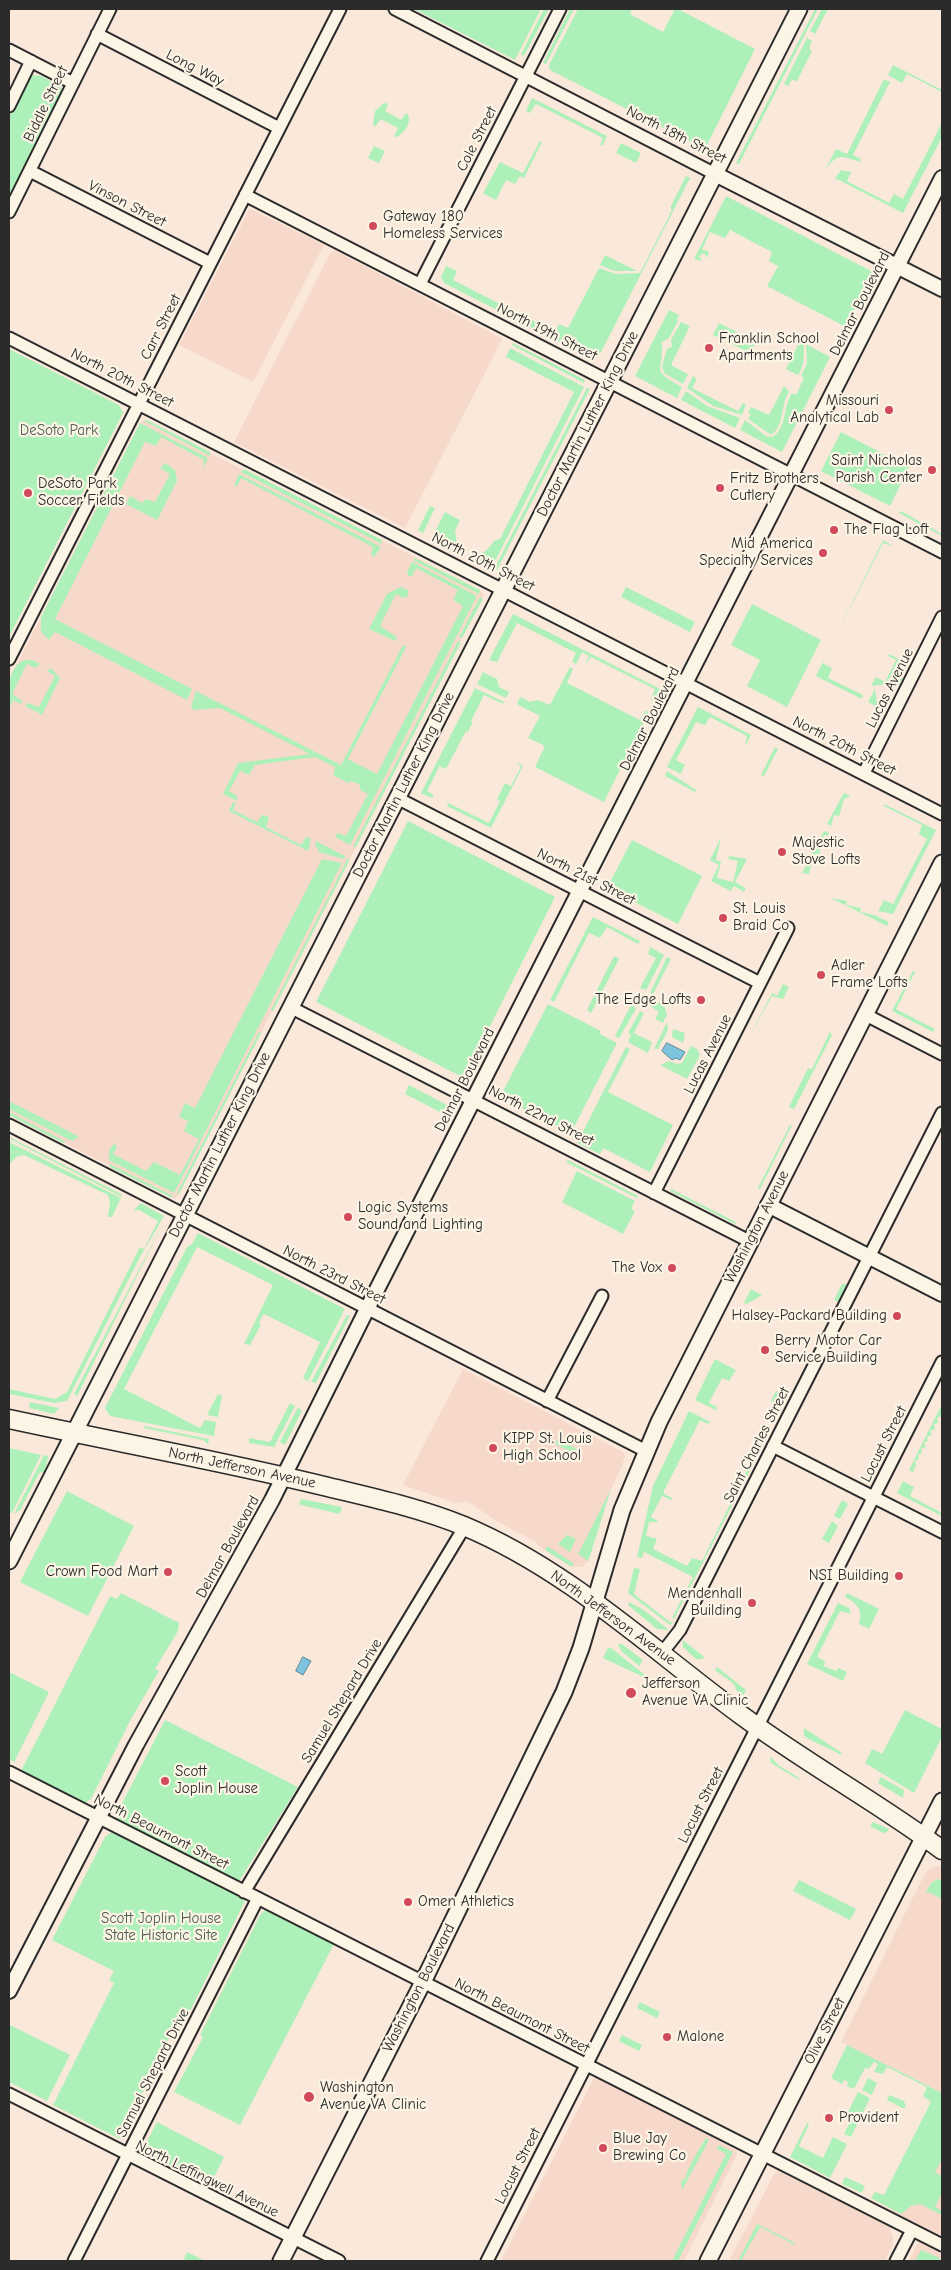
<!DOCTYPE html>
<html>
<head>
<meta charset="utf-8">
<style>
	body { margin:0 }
	#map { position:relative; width:951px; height:2270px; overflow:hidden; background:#fae8da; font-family:"Comic Neue",sans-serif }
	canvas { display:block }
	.frame { position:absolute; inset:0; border:10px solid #2b2b2b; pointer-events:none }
</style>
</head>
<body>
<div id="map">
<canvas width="951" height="2270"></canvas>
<div class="frame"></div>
</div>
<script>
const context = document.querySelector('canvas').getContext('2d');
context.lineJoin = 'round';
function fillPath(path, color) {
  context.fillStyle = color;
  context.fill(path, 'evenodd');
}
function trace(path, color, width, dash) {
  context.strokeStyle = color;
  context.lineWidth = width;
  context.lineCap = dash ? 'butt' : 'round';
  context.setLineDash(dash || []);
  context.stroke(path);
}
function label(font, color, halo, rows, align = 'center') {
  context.font = font + ' "Comic Neue",sans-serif';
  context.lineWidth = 4.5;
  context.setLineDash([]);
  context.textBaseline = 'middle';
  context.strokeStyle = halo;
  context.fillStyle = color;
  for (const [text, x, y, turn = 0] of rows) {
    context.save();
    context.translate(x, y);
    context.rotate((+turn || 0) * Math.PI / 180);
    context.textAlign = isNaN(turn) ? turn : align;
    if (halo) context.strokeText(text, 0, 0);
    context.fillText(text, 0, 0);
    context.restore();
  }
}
const built = new Path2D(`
	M249,210H253L324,245L253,382L179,345Z
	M334,250L501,338L502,340L405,528L234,442L330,253Z
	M145,420L480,590L484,595L179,1194L175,1199L9,1115V680L140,423Z
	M463,1369L623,1452L625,1456L622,1466L611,1489L588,1561L582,1567H572L540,1547L536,1542L496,1521L467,1501L455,1503L403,1485Z
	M934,1866L942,1867V2093L841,2042L920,1883L928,1870Z
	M594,2078L603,2080L658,2107L737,2151L736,2157L684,2261H501Z
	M942,2108V2261H909L924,2230L890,2212Z
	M778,2171L889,2226L893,2237V2243L885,2261H729L773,2176Z`);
const green = new Path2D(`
	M414,9H541L515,60Z
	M544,9H549L524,56L521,54Z
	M570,9H574L546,64L543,63Z
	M578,9H632L630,14L663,32L675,9H678L755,49L705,149L550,70L549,65Z
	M815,9H818L739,164L736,163Z
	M822,9H828L815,34L810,31Z
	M807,38L812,41L809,48L812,51L797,81L792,80L788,86L784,84Z
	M893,65L942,90V92L907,74L902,83L888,75Z
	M33,75L41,76L60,86L63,93L9,202V117L28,80Z
	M884,79L890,82L853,155L861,159L860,162C842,157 839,151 825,170L836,149L847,154Z
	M532,98L607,136L602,146L600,145L603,138L536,104L530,113L526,111Z
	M384,103L388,104L385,111L401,120L406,113L408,114C411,124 406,131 397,137L394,136L398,128L381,119L375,127L373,124L375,111Z
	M942,123V137L903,213L835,178L841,170L851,172L847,181L889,203L894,194L903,199Z
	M540,141L542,142L524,178L520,176L515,184L506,180L496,200L483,193L500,162L523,173Z
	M621,143L641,153L636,163L616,153Z
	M374,146L385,151L379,163L368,158Z
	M686,176L690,178L598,358L581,353L444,283L441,277L446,266L457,271L453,280L555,332L559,324L568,328L599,268L616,274L640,273L672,210L670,208Z
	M726,196L873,272L846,327L767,286L778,266L769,261L772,252L730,230L725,238L710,232L702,249L709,252L707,258L704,253L699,256L702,261L694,259Z
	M605,255L637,271H614L600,265Z
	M669,310L679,315L677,319L678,321L669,338L662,342C664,374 649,368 682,387L677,398L635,376Z
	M681,322L690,326L671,365L688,374L683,384L664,373L662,366L667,349L672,347L671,340Z
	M719,323L756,342L750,353L713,335Z
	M800,341L804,343C804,355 805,365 798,375L786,369Z
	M513,343L585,380L584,383L512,345Z
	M806,344L830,357L782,452L740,430L745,420L766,436L773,437C787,426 783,407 792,393L796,395L804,378L801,376L807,363Z
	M510,348L584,387L492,567L472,558L487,550L495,540L500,539L574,392L506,357Z
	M9,349L119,405L123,413L9,637Z
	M693,376L697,379L692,388L738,411L743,403L746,405L742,415L713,406L687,388Z
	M784,386L789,392C780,405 785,426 771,435L748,419L751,414L748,413L751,407L769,415Z
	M587,388L590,389L497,570L494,569Z
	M686,391L707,406L740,418L735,428L681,400Z
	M143,420H147L210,452V456Z
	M140,423L208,458L203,469L204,460L161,437L156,446L145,442L55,619L192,689L187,700L55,632L49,640L41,632V617Z
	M841,432L909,467L890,506L821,471Z
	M165,463L175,470L177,481L157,520L126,504L130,496L142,503L146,499L155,502L170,474L160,468Z
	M244,469L382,540V544L241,472Z
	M239,474L381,547L374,557L371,555L373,547L241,478L237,486H234Z
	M430,506L435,508L423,533L418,530Z
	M901,511L942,534V536L899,513Z
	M445,512L460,520L455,531L458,550L432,537Z
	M883,540L893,546L883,543L822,663L832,668L828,678L863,695L862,699L816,676Z
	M415,558L480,590L479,594L413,560Z
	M412,562L477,596L350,845L335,837L338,833L346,836L368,794L360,790V785L351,781L348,783L333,775L335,767L315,757L255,765L249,775L240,771L229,791L237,796V801L223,794L238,763L310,754L220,708L194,710L191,707L196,691L341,765L403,645L406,647L348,759L377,774L463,606L453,600L458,590L416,568L412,576H408L407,572Z
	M400,587L408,590V596L403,598L396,594L380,626L397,637L395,641L369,629L387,594Z
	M626,587L695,622L690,632L621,597Z
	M480,597L483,599L462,638L459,637Z
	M752,604L821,640L787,707L747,686L760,660L731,645Z
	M513,614L660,689L654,702L651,699L655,689L591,657L585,665L589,656L582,652L576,664L572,662L576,653L517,623L497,662L489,660Z
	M458,641L461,642L356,847H353Z
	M889,654L908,664L899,661L893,672L903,678L899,685L887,687L886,684L871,686L876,677L885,682L896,660L888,656Z
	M24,660H33L40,664L35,668L27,664L12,694L23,701L21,704L13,700L9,709C9,691 6,669 24,660Z
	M570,667L573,669L567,683L640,720L645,711L649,712L604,802L535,767L545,746L528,738L540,716L517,704L520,697L530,702L538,700L550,705Z
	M51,668L60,678L42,715L25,706L28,703L39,707L55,676L47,671Z
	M483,672L497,679L499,687L509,692L506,698L477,684Z
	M475,688L504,702L503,704L484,695L471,721L473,722L468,732L466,731L446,769L439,766L438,769L427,791L434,795L432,798L421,793Z
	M875,689L877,704L889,702L884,710L868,702Z
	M698,707L751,735L745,747L747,736L710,717L705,725L696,722L676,760L685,765L681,774L667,767Z
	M775,747L778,749L764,776L761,775Z
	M516,762L523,766L491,828L447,806L448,803L489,823L500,801L497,799L505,783L511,786L521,767Z
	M667,771L696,790L695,792L665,776Z
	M844,793L850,796L844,799L839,816L834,815L831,826L827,824Z
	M233,802L236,803L233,810L257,822L262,815L269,817L266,827L301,845L306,837L311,839L308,851L229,811Z
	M884,804L936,830L893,914L878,911L884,900L893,904L927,839L919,834L922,825L884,806Z
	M408,821L555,897L464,1078L316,1002Z
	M824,831L829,833L828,836L824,835L819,855L814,854L809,874L802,873Z
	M721,837L716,860L721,862L717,878L733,882L738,861L728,859L729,856L747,859L735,882L746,888L744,892L734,886L731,891L711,881L719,865L710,860Z
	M632,840L702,876L678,924L607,888Z
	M316,841L345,856L344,859L318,852V848L315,846Z
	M348,858L349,861L273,1011L271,1010Z
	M322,859L342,863L174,1193L109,1160V1151L114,1143L117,1147L113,1154L146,1171L154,1162L180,1175L199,1139L184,1131L188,1121L179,1117L185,1103L195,1108Z
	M831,898L847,901L846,905L861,908L860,912L874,915L889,922L887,926Z
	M593,917L640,941L638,944L607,927L600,938L589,933L554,1002L550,1000Z
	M650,947L664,955L646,990L640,988L656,958L648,954Z
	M614,956L619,959L591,1013L587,1010Z
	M667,957L671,959L653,994L650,993Z
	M913,971L915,972L896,1009L935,1029L933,1032L892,1011Z
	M783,984L789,987L783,999L772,996L749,1038L772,993L777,996Z
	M651,998L664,1005L667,1015L663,1023L655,1019L659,1012L650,1006Z
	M632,1003L636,1009L619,1038L615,1036Z
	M548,1004L601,1031L600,1034L617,1043L571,1133L500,1097Z
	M640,1011L644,1013L634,1033L652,1042L648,1053L628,1042L631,1035L628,1033Z
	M667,1022L668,1030L658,1049H654Z
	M673,1029L685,1033L683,1043L672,1037Z
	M259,1032L261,1033L179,1194L177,1193Z
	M830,1032L832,1035L794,1109L789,1107L808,1068L812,1069Z
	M691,1046L697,1049L700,1055L687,1079L660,1065L669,1061L677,1064L682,1063Z
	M626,1047L630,1049L608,1092L673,1125L650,1172L603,1148L600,1154L577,1143Z
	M409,1085L449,1106L444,1114L405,1094Z
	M9,1101L72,1133L79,1137L72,1141L9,1109Z
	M9,1112L66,1142L63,1143L9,1115Z
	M790,1125H792L760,1189L758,1188Z
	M11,1138L121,1194L122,1197L10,1139Z
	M9,1142L121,1198L112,1217H108L110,1202L108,1195L24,1155L18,1156L9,1164Z
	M568,1160L638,1196L637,1198L566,1162Z
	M110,1164L173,1196L172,1198L110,1167Z
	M577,1171L635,1201L631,1209L635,1211L623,1234L562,1202Z
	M671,1189L736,1222L735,1224L670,1191Z
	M141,1203L164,1216L140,1257L67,1401L54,1403L9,1394V1389L55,1399L67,1392L140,1247L144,1249L158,1221L139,1210L133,1211Z
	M165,1220L77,1396L74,1394Z
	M198,1233L345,1309L308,1381L303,1378L320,1342L264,1314L259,1322L261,1325L250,1345L244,1344L273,1285L197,1247L124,1389L200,1428L205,1420L216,1422L214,1436L110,1416L105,1408L187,1247L192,1244Z
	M842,1284H846L847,1287L839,1302L834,1300Z
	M751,1289L762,1295L747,1304L744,1303Z
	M347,1315L350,1316L316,1383L311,1382Z
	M715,1359L736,1370L729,1381L722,1378L709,1403L717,1407L716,1410L695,1400Z
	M776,1391L786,1397L774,1423L772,1422L779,1407L771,1401Z
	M218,1394L222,1396L218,1417L207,1415Z
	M30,1402L59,1408L54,1414L29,1408Z
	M290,1403L295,1406L274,1447L249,1443V1438L270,1442Z
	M942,1404L941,1416L937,1418L938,1423L934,1424L935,1429L930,1431L932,1435L927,1437L928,1441L924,1443L926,1447L921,1449L922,1453L918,1455L919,1459L915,1461L916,1465L913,1472L909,1470Z
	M298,1407L302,1411L285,1445L280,1442Z
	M689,1411L710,1422L708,1424L700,1420L663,1493L672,1498L671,1500L662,1496L651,1517L659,1522H649L646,1536L657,1539L653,1549L687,1566L692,1558L702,1561L761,1442L764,1443L674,1619L672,1618L693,1577L644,1552L642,1558L637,1557L653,1486Z
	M145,1426L209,1439L208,1444L203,1440L144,1428Z
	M558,1439L579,1450L576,1454L555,1444Z
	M9,1448L41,1455L12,1513L9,1512Z
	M44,1455L48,1456L45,1473L40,1472L20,1510L14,1514Z
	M903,1481L914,1487L910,1496L942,1513V1516L897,1493Z
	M611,1489L590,1556L588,1561L578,1554Z
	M67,1491L134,1526L88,1616L20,1582Z
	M301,1499L342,1507L340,1514L301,1505L299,1504Z
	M842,1500L848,1504L840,1519L834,1516Z
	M832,1521L838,1526L829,1543L822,1539Z
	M567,1535L576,1539L570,1552L558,1544Z
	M547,1546L573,1563L572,1567L545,1550Z
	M634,1568L640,1569L634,1594L670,1622H673L670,1625L628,1593Z
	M121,1593L179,1623L178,1631L155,1669L159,1671L131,1719L91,1799L85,1803L21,1771L110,1596L117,1599Z
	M847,1593L879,1609L869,1629L859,1624C863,1609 857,1603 845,1597Z
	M629,1602L644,1610L669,1630L657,1629L628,1605Z
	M838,1603L849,1608L851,1614L840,1611L817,1657L825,1661L824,1666L836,1671L839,1668L847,1672L843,1681L807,1664Z
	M683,1640L704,1657L703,1659H696L683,1647Z
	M618,1644H622L643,1660L639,1666L621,1651Z
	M608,1648H611L654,1682L603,1658Z
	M717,1667L746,1690L743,1696L736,1690L734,1684L715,1670Z
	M9,1672L49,1692L14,1762L9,1759Z
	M905,1710L942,1729V1737L914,1793L865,1763L872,1749L882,1754Z
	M165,1720L298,1787L239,1881L117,1820L118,1811Z
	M804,1728L842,1753L841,1755C828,1747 816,1744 804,1736Z
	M770,1756L778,1765L799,1778V1780L771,1763Z
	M881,1777L904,1790L903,1798L878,1783Z
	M873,1822L889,1829L887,1832L883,1833L870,1826Z
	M110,1833L116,1834L243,1898L245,1901L186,2019L180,2016L120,2139L53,2105L114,1983L109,1980L114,1971L52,1940L105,1837Z
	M938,1879L942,1880V1899L928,1892L925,1893L932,1882Z
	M799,1880L856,1909L850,1920L793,1891Z
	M265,1910L334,1944L240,2125L174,2092L203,2037L200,2035L260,1915Z
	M640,2002L660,2012L657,2018L637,2008Z
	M10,2025L70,2055L47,2101L9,2082Z
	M622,2035L642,2045L639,2051L619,2041Z
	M847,2045L942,2093V2159L935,2172L942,2176V2193L935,2207L942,2211V2215L920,2204L911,2206L901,2214L871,2198L875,2192L884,2195L931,2102L923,2096L927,2087L887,2067L883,2074L874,2072L878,2064L874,2062L869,2069L865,2068L854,2089L847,2086L848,2082L844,2080L842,2084L831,2078Z
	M868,2078L877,2083L872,2095L862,2090Z
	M858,2092L870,2098L851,2137L844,2134L849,2124L845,2118Z
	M889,2095L904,2101L906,2107L902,2108L887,2100Z
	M157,2122L224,2157L210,2185L142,2151Z
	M807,2123L809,2124L799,2146L823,2158L833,2137L847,2144L830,2178L790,2157Z
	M706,2138L709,2140L682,2190L681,2181L686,2178C685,2172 702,2144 706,2138Z
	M719,2145L733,2152L678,2261H672L726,2154L717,2149Z
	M845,2177L865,2186L862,2193L842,2184Z
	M757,2224L795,2243V2245L760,2227L741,2261H738Z
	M921,2250L940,2258L938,2261H915Z
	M187,2252L205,2261H183Z`);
const water = new Path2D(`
	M667,1043L685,1052L680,1060L676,1058L672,1060L662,1051Z
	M303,1657L311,1661L303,1675L296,1671Z`);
const minor = new Path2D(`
	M395,9L715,174
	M97,34L279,128
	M9,50L73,83
	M9,106L31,61
	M30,171L210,263
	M245,195L942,552
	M9,212L110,9
	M420,284L560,9
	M9,338L942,814
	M9,659L340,9
	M864,773L942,617
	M397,798L760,983
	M290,1007L749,1241
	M866,1015L942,1054
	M9,1125L646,1451
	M654,1193L788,928
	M547,1401L602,1296
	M773,1446L942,1532
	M662,1653L680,1630L942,1113
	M9,1772L942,2245
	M244,1892L465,1526
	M9,2094L339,2261
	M74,2261L258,1898
	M487,2261L942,1362
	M896,2261L912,2230`);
const tertiary = new Path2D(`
	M715,174L942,289
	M768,1205L942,1294
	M9,1991L136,1745L272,1500L367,1309L942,178`);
const secondary = new Path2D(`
	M9,1561L799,9
	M281,2261L423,1982L564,1692L581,1648L622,1510L659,1422L942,863
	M708,2261L942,1801`);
const primary = new Path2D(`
	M9,1419C115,1442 222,1461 328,1487C374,1498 420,1508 464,1526C569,1570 651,1649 741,1715C806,1763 877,1802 942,1850`);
const markers = [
	[373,226,5,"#d1495b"],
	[709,348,5,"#d1495b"],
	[889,410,5,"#d1495b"],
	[932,470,5,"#d1495b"],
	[720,488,5,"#d1495b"],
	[28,493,5,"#d1495b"],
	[834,530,5,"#d1495b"],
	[823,553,5,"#d1495b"],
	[782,852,5,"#d1495b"],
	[723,918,5,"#d1495b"],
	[821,975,5,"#d1495b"],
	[701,1000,5,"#d1495b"],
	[348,1217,5,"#d1495b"],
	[672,1268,5,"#d1495b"],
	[897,1316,5,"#d1495b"],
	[765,1350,5,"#d1495b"],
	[493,1448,5,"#d1495b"],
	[168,1572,5,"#d1495b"],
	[899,1576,5,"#d1495b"],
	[752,1603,5,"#d1495b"],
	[631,1693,6,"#d1495b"],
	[165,1781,5,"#d1495b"],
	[408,1902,5,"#d1495b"],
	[667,2037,5,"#d1495b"],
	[309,2097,6,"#d1495b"],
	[829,2118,5,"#d1495b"],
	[603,2148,5,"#d1495b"]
];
const streetNames = [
	["Long Way",195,68,27],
	["Biddle Street",46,104,-64],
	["North 18th Street",676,135,27],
	["Cole Street",477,139,-63],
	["Vinson Street",127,204,27],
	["Delmar Boulevard",860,304,-63],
	["Carr Street",161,327,-63],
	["North 19th Street",547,332,27],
	["North 20th Street",122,378,27],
	["Doctor Martin Luther King Drive",588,424,-63],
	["North 20th Street",483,562,27],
	["Lucas Avenue",890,688,-63],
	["Delmar Boulevard",650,719,-63],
	["North 20th Street",844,746,27],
	["Doctor Martin Luther King Drive",404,785,-63],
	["North 21st Street",586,877,27],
	["Lucas Avenue",708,1054,-63],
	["Delmar Boulevard",465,1080,-63],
	["North 22nd Street",541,1116,27],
	["Doctor Martin Luther King Drive",220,1145,-63],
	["Washington Avenue",757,1227,-63],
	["North 23rd Street",334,1275,27],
	["Locust Street",884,1444,-63],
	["Saint Charles Street",757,1445,-63],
	["North Jefferson Avenue",242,1468,12],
	["Delmar Boulevard",228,1547,-61],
	["North Jefferson Avenue",613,1618,36],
	["Samuel Shepard Drive",342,1701,-59],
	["Locust Street",701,1805,-63],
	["North Beaumont Street",161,1832,27],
	["Washington Boulevard",419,1988,-63],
	["North Beaumont Street",522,2016,27],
	["Olive Street",825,2031,-63],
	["Samuel Shepard Drive",153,2073,-63],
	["Locust Street",518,2166,-63],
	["North Leffingwell Avenue",207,2179,26]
];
const poiNames = [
	["Gateway 180",383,217],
	["Homeless Services",383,234],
	["Franklin School",719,339],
	["Apartments",719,356],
	["Missouri",879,401,"right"],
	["Analytical Lab",879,418,"right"],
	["Saint Nicholas",922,461,"right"],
	["Parish Center",922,478,"right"],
	["Fritz Brothers",730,479],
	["Cutlery",730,496],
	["DeSoto Park",38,484],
	["Soccer Fields",38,501],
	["The Flag Loft",844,530],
	["Mid America",813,544,"right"],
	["Specialty Services",813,561,"right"],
	["Majestic",792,843],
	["Stove Lofts",792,860],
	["St. Louis",733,909],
	["Braid Co",733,926],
	["Adler",831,966],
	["Frame Lofts",831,983],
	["The Edge Lofts",691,1000,"right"],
	["Logic Systems",358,1208],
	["Sound and Lighting",358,1225],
	["The Vox",662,1268,"right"],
	["Halsey-Packard Building",887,1316,"right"],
	["Berry Motor Car",775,1341],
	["Service Building",775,1358],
	["KIPP St. Louis",503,1439],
	["High School",503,1456],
	["Crown Food Mart",158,1572,"right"],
	["NSI Building",889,1576,"right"],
	["Mendenhall",742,1594,"right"],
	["Building",742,1611,"right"],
	["Jefferson",642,1684],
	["Avenue VA Clinic",642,1701],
	["Scott",175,1772],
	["Joplin House",175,1789],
	["Omen Athletics",418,1902],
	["Malone",677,2037],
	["Washington",320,2088],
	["Avenue VA Clinic",320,2105],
	["Provident",839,2118],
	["Blue Jay",613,2139],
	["Brewing Co",613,2156]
];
const parkNames = [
	["DeSoto Park",59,431],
	["Scott Joplin House",161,1919],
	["State Historic Site",161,1936]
];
fillPath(built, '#f7d9cc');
fillPath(green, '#aef0b9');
fillPath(water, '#7dc3de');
trace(water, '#5c8696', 1);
trace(minor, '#2b2b2b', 15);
trace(tertiary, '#2b2b2b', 18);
trace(secondary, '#2b2b2b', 19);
trace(primary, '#2b2b2b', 21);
trace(minor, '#fcf5e5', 11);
trace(tertiary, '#fcf5e5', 14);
trace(secondary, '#fcf5e5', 15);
trace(primary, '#fcf5e5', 18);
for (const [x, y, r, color] of markers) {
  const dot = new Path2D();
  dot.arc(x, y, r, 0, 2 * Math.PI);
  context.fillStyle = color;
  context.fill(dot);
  trace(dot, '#fcf5e5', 2);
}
label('15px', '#2b2b2b', '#fcf5e5', streetNames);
label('15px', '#2b2b2b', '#fcf5e5', poiNames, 'left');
label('15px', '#4c5c4e', '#fcf5e5', parkNames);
</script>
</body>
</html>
